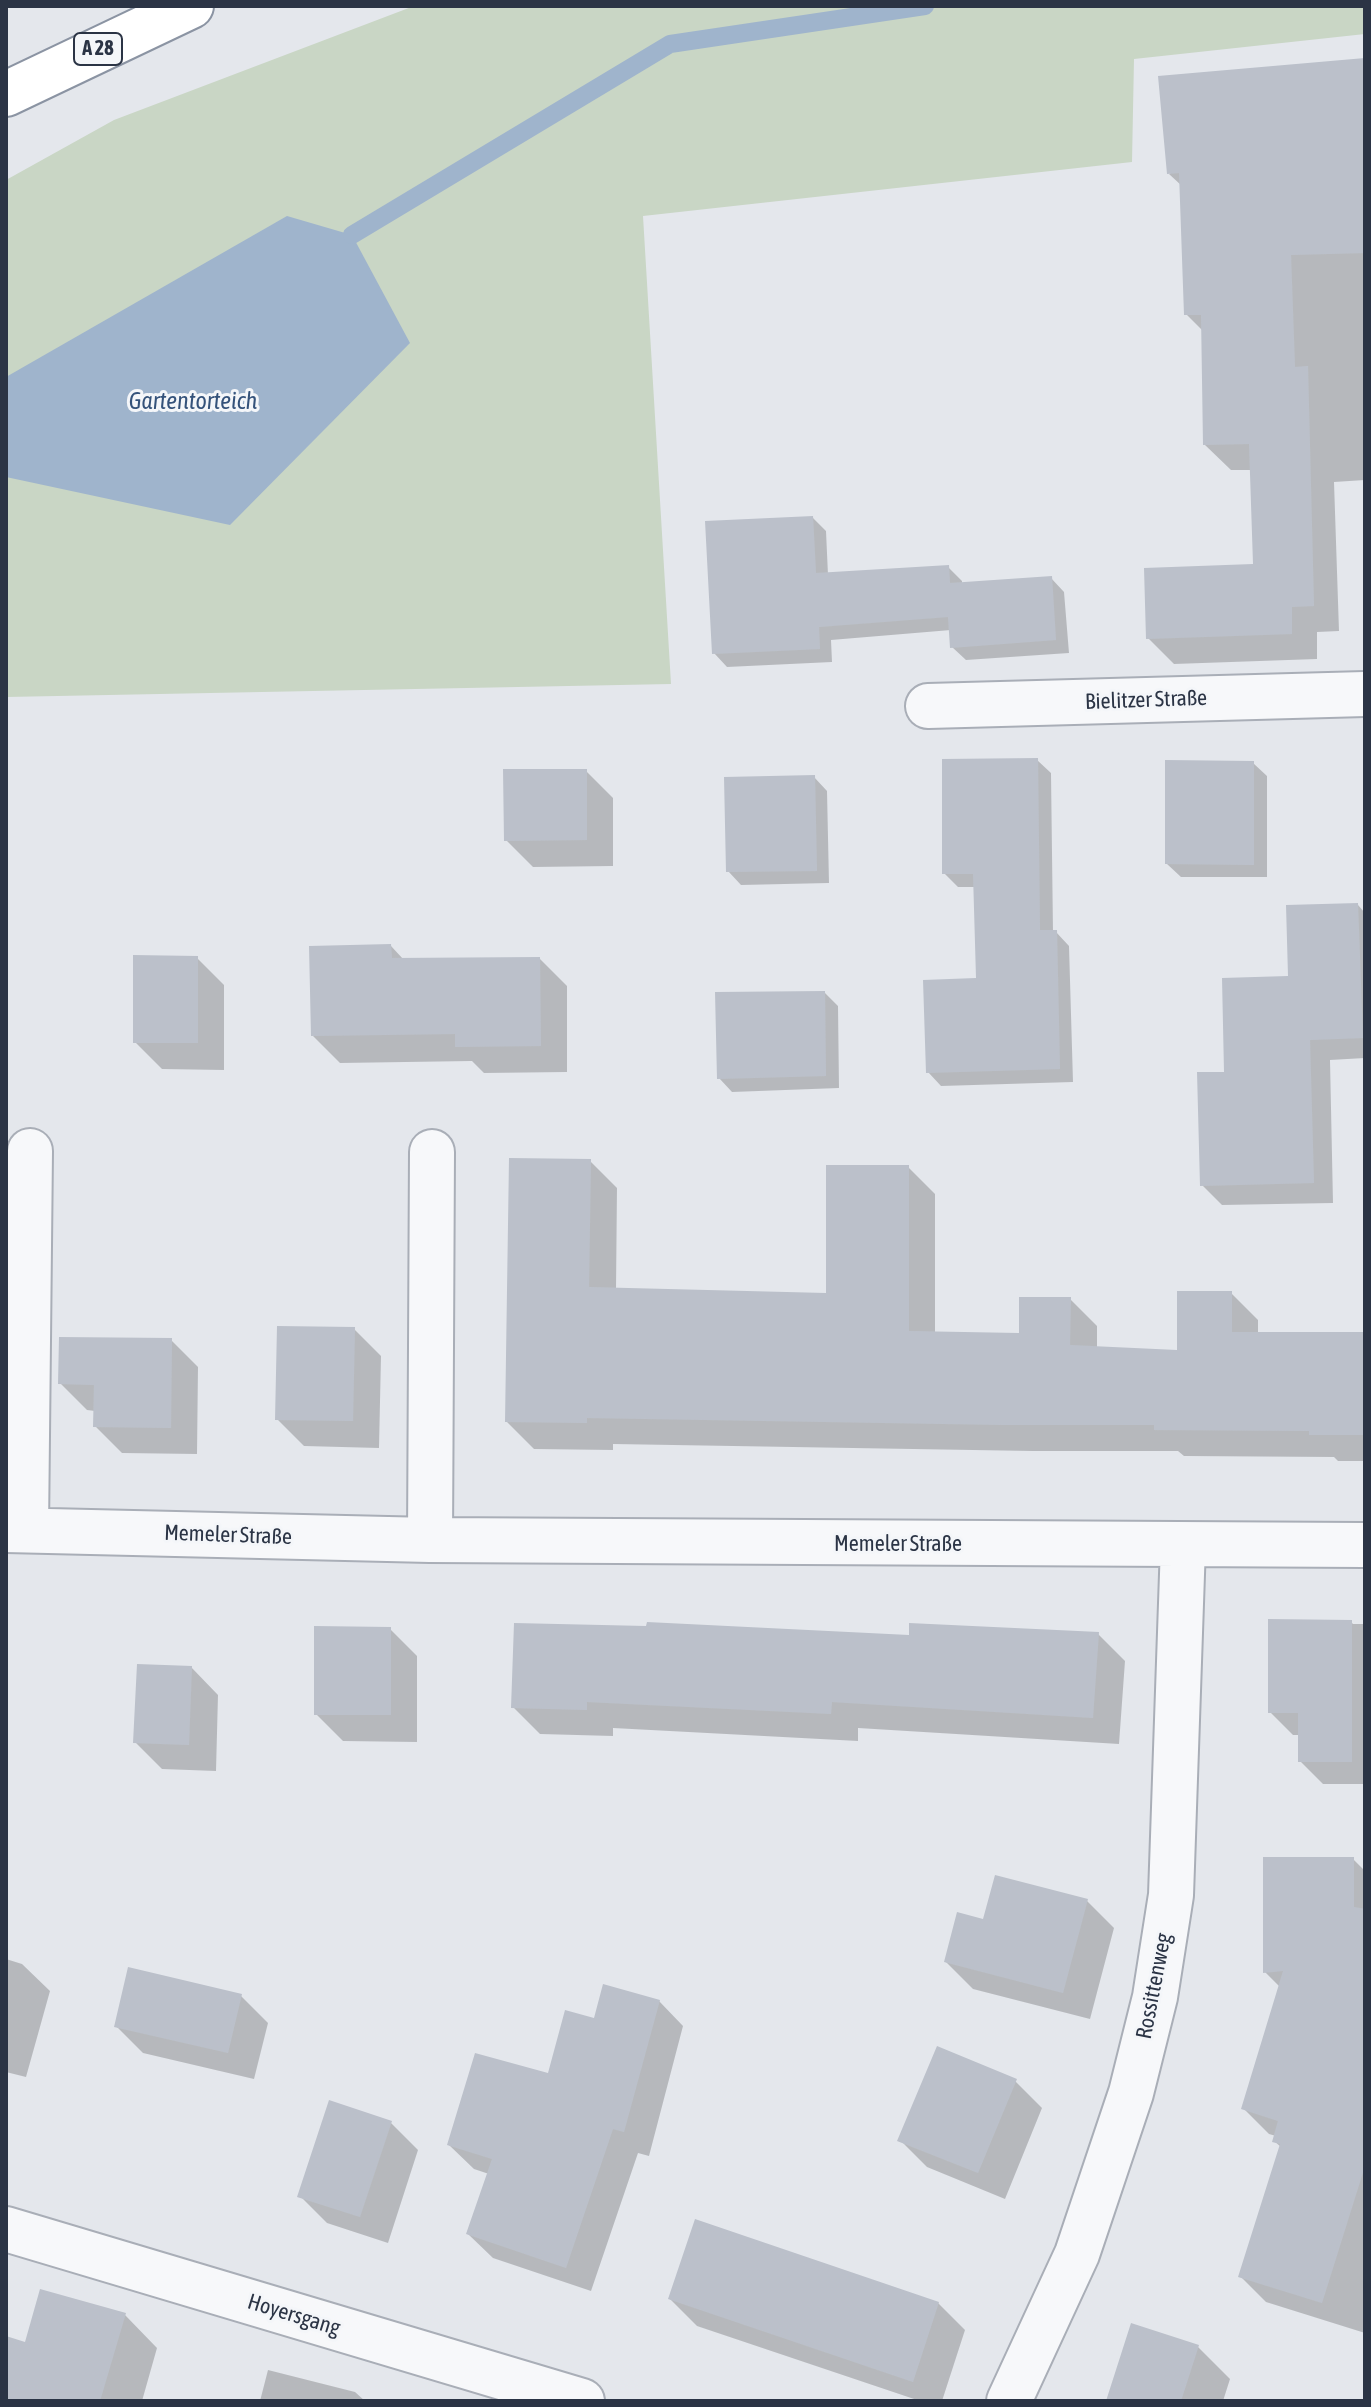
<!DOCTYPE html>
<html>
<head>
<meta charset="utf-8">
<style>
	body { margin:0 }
	#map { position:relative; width:1371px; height:2407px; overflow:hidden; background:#e4e7ec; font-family:"Asap Condensed",sans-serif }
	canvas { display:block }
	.frame { position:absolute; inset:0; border:8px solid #2b3445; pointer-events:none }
</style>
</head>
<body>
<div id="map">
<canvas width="1371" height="2407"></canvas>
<div class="frame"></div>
</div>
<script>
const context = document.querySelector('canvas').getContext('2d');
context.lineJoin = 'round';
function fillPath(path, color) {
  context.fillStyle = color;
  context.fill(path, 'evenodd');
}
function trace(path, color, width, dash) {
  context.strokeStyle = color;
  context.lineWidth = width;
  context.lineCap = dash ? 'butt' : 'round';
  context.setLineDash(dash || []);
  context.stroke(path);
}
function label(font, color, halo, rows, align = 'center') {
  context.font = font + ' "Asap Condensed",sans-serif';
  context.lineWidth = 6;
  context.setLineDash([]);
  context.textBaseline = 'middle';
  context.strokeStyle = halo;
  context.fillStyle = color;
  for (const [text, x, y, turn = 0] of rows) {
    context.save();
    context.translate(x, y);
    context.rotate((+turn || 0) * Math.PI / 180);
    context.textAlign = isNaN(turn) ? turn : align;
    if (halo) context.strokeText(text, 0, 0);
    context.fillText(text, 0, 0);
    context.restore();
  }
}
const green = new Path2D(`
	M414,6H1365V34L1134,59L1132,162L643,216L671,684L6,697V180L114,120Z`);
const water = new Path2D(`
	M287,216L352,235L410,343L230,525L6,477V377Z`);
const shadow = new Path2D(`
	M1365,60V480L1334,482L1339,631L1317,632V659L1174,664L1148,638L1255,566L1252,470H1231L1205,445L1203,331L1186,314L1182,186L1169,174Z
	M813,518L826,531L828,575L948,567L962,581V584L1051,578L1064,592L1069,653L966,660L952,647L951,630L831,640L832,662L727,667L714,653Z
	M1037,760L1051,773L1053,932H1056L1069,946L1073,1082L941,1086L928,1072L978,980L975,887H958L944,873Z
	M1253,763L1267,776V877H1181L1167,864Z
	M586,771L613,798V866L533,867L506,840Z
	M814,777L827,791L829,883L741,885L728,871Z
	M1358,905L1365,913V1058L1330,1060L1333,1203L1222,1205L1202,1185L1226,1074L1290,978Z
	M391,946L404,960L540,959L567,986V1072L484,1073L472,1061L340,1063L313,1036Z
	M197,958L224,985V1070L162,1069L135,1042Z
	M825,993L838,1006L839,1088L732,1092L719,1078Z
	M590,1161L617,1188L616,1290L828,1295L908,1167L935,1194V1333L1021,1335L1070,1299L1097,1326V1348L1179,1352L1231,1293L1258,1320V1334H1365V1461H1338L1334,1457L1184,1456L1178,1451H1032L613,1444V1450L534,1449L507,1422Z
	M354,1329L381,1356L379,1448L304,1446L277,1419Z
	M171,1340L198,1367L197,1454L122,1453L95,1426V1411L87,1410L60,1383Z
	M1351,1622L1353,1624H1365V1784H1323L1300,1761V1735H1293L1270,1712Z
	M390,1629L417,1656V1742L343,1741L316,1714Z
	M1098,1634L1125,1661L1119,1744L858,1728V1741L613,1728V1736L540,1734L513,1707L911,1637Z
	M191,1667L218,1695L216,1771L162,1769L135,1742Z
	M1353,1859L1365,1871V2016L1280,1987L1265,1972Z
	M1087,1901L1114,1928L1090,2019L973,1989L946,1962L985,1922Z
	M6,1959L22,1964L50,1991L26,2077L6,2072Z
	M241,1996L268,2023L254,2079L143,2053L116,2026Z
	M659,2001L683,2026L649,2156L638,2153L591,2291L493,2258L468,2234L489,2174L474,2169L449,2145Z
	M1365,2053V2333L1266,2302L1240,2276L1281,2147L1274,2141L1276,2136L1269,2134L1243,2108Z
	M1015,2081L1042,2108L1005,2199L927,2167L900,2140Z
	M391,2123L418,2150L388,2243L327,2223L300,2196Z
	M670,2299L938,2303L965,2330L942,2401H920L697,2326Z
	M125,2315L157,2348L142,2401H6V2339L26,2344Z
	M1198,2347L1230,2379L1223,2401H1108Z
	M268,2370L355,2392L365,2401H260Z`);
const stream = new Path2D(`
	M352,235L670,44L925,6`);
const building = new Path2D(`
	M1365,58V253L1291,255L1295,367L1308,366L1314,606L1292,607V634L1146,639L1144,568L1253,564L1249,444L1203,445L1201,315H1184L1179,173L1167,174L1158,76Z
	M813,516L816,573L949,565L950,583L1052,576L1056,640L950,648L948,617L819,627L820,649L712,654L705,521Z
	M1038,758L1040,930H1057L1060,1069L926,1073L923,980L976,978L973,874H942V759Z
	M1165,760L1254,761V865L1165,864Z
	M503,769H587V840L504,841Z
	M815,775L817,871L726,872L724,777Z
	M1358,903L1363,1038L1310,1040L1314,1183L1200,1186L1197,1072H1224L1222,978L1288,976L1286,905Z
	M391,944L392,958L540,957L541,1046L455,1047V1034L311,1036L309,946Z
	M133,955L198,956V1043H133Z
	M825,991L826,1076L717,1079L715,992Z
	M509,1158L591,1159L589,1287L826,1293V1165H909V1331L1019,1333V1297H1071L1070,1345L1177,1350V1291H1232V1332H1365V1435H1309V1431L1154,1430V1425H1004L587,1418V1423L505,1422Z
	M277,1326L355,1327L353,1421L275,1420Z
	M59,1337L172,1338L171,1428L93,1427L94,1385L58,1384Z
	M1268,1619L1352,1620V1762H1298V1713H1268Z
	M647,1622L909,1635V1623L1099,1632L1093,1718L832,1702L831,1714L587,1702V1710L511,1708L514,1623L646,1626Z
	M314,1626L391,1627V1715H314Z
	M137,1664L192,1666L189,1745L133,1743Z
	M1263,1857H1354V1907L1365,1909V2166L1322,2303L1238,2277L1280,2144L1272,2142L1278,2121L1241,2109L1283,1971L1263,1973Z
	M995,1875L1088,1899L1063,1993L944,1962L957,1912L983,1919Z
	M128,1967L242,1994L228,2053L114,2027Z
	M603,1984L660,2000L624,2132L613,2129L566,2268L466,2234L492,2159L447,2145L475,2053L548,2073L565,2010L594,2018Z
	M937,2046L1017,2079L978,2173L897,2141Z
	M329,2100L392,2121L360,2217L297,2197Z
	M695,2219L939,2302L913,2382L668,2299Z
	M40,2289L126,2313L100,2401H6V2336L25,2342Z
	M1131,2323L1199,2345L1181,2401H1106Z`);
const street = new Path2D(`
	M928,706L1365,694
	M6,1530L430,1540L1365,1545
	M26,1530L30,1151
	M430,1540L432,1152
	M6,2229L582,2401
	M1009,2401L1077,2254L1131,2093L1155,1997L1171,1895L1183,1545`);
const highway = new Path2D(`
	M6,94L191,6`);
const shields = [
	[98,49,48]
];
const shieldNames = [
	["A 28",98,49]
];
const streetNames = [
	["Bielitzer Straße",1146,700,-2],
	["Memeler Straße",228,1535,2],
	["Memeler Straße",898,1544],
	["Rossittenweg",1154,1986,-79],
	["Hoyersgang",294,2315,17]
];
const waterNames = [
	["Gartentorteich",193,401]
];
fillPath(green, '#c9d6c5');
fillPath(water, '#9fb4cc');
fillPath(shadow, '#0003');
trace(stream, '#9fb4cc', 18);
fillPath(building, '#bbc0ca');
trace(street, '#a9aeb7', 48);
trace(highway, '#8b94a3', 48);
trace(street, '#f7f8fa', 44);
trace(highway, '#fff', 44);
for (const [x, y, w] of shields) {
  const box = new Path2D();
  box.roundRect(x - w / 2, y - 16, w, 32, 6);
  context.fillStyle = '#f4f6f9';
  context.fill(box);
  trace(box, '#2b3445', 2);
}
label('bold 20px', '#2b3445', null, shieldNames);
label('22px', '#2b3445', '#f4f6f9', streetNames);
label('italic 24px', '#34527a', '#f4f6f9', waterNames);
</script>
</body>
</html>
